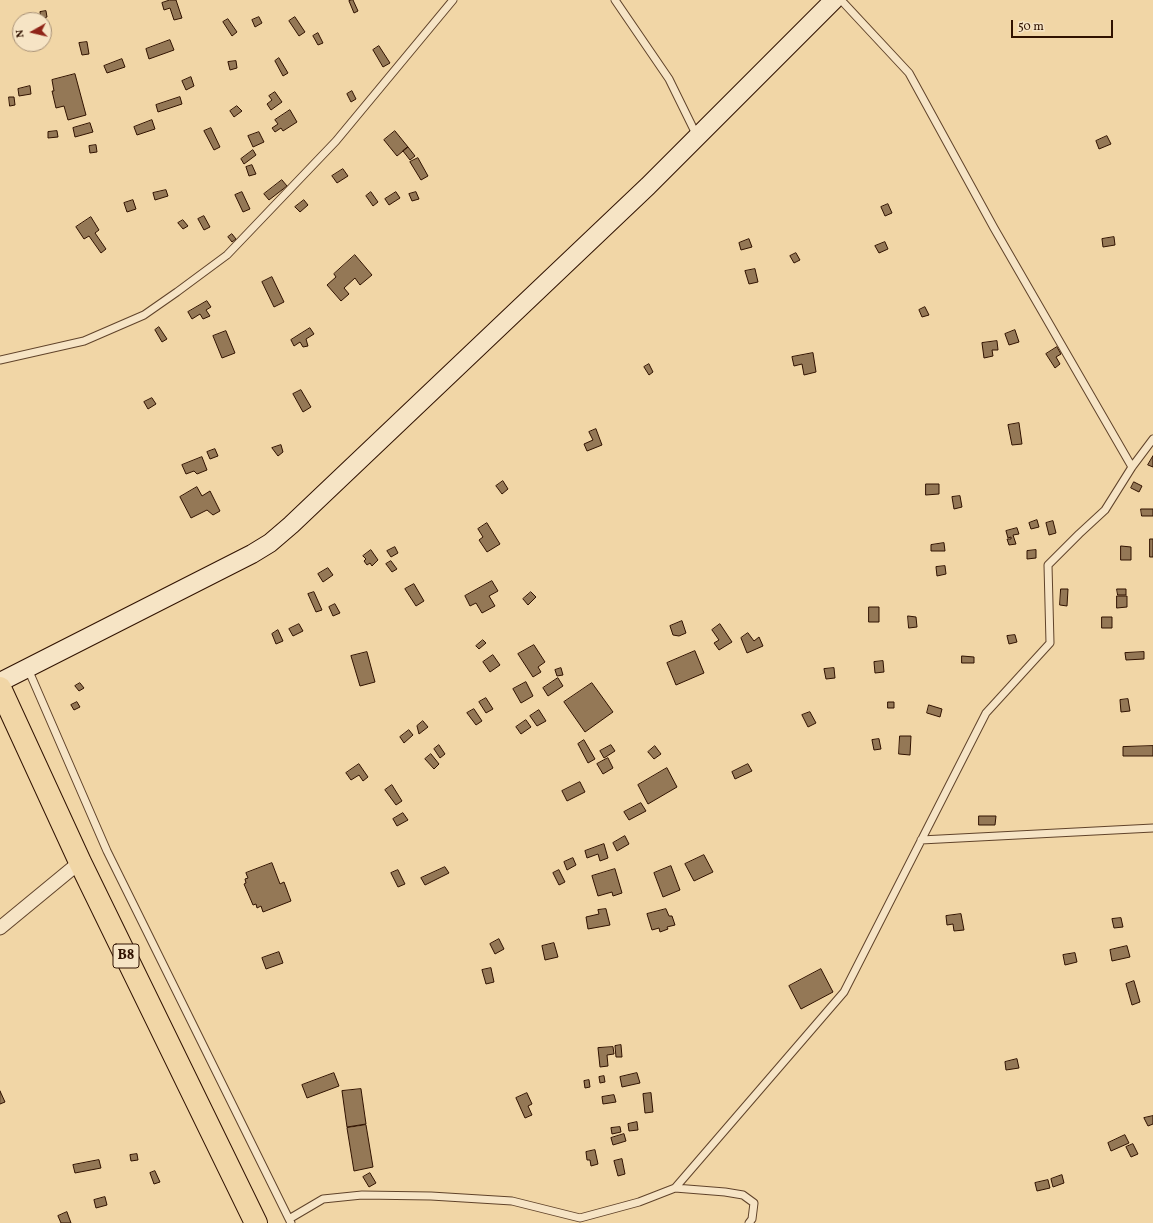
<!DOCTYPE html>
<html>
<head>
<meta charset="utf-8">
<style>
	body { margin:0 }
	#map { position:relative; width:1153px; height:1223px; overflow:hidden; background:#f1d6a6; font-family:Vollkorn,serif }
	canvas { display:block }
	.north { position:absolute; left:12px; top:12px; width:40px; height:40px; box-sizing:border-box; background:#f6e4c5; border:1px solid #a79076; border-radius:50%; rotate:262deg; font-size:11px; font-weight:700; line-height:16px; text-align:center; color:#301200 }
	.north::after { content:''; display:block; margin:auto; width:14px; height:18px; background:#8f2418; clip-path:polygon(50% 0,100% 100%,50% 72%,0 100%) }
	.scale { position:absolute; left:1011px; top:20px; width:102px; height:18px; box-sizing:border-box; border:2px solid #301200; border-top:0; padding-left:5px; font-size:12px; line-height:14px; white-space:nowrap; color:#301200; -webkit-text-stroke:3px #f6e4c5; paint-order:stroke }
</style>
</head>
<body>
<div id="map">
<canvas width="1153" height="1223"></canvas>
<div class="north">N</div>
<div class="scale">50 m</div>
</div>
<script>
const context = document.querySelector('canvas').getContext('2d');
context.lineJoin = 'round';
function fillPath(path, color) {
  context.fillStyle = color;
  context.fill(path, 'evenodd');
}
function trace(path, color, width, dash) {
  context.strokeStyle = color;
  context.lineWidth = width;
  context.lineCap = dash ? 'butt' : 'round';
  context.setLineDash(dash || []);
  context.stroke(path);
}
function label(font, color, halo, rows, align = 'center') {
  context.font = font + ' Vollkorn,serif';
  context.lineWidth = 3;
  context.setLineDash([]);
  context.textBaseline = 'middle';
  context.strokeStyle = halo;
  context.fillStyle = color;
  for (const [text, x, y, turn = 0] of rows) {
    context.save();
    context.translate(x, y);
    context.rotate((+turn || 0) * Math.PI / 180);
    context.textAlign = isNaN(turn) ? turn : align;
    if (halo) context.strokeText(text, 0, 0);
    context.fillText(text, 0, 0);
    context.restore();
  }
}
const building = new Path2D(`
	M170,0H176L182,18L174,20L170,8L164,10L162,3Z
	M353,0L358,11L354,13L349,1Z
	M46,11L47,17L41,19L40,12Z
	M259,17L262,23L255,27L252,20Z
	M295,17L305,32L299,36L289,21Z
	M228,19L237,32L232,36L223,22Z
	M318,33L323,43L318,45L313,36Z
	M170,40L174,50L149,59L146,49Z
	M87,42L89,54L82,55L79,43Z
	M379,46L390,63L383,67L373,50Z
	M279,58L288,73L283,76L275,61Z
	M122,59L125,67L107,73L104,66Z
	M236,61L237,68L230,70L228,62Z
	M75,74L86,115L68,120L64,106L56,108L52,91H54L52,80Z
	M191,77L194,86L186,90L182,81Z
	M30,86L31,94L19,96L18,89Z
	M352,91L356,99L351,102L347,94Z
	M275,92L282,102L271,110L267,104L272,100L269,96Z
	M9,97H14L15,105L10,106Z
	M180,97L182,104L158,112L156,105Z
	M237,106L242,111L234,117L230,111Z
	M290,110L297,122L283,131L281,128L275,132L272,128L278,124L275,120Z
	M152,120L155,129L137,135L134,127Z
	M90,123L93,132L75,137L73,128Z
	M211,128L220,147L214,150L204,131Z
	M57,131L58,137L48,138V132Z
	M395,131L408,147L397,156L384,140Z
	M259,132L264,142L253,147L248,136Z
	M1107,136L1111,144L1099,149L1096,141Z
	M96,145L97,152L90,153L89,146Z
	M408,147L415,156L410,160L403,151Z
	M253,150L256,155L244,164L241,159Z
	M418,158L428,176L421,180L410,162Z
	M252,165L256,174L249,176L246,167Z
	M343,169L348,176L337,183L332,176Z
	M282,180L287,186L269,200L264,194Z
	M166,190L168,196L155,200L153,193Z
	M242,192L250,209L243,212L235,195Z
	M371,192L378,202L373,206L366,196Z
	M396,192L400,198L389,205L385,199Z
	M416,192L419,199L412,201L409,194Z
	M133,200L136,209L127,212L124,203Z
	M304,200L308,205L300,212L295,207Z
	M888,204L892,213L885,216L881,207Z
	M204,216L210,227L204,230L198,219Z
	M91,217L99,230L95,233L106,249L101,253L89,236L84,239L76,227Z
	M183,220L188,226L183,229L178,223Z
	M232,234L236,239L232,242L228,237Z
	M1114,237L1115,245L1103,247L1102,239Z
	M749,239L752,247L741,250L739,243Z
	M885,242L888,249L879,253L875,246Z
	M796,253L800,260L794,263L790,256Z
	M355,255L372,275L360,285L355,278L344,288L349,294L341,301L327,285L336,277L334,274Z
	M755,269L758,282L749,284L745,271Z
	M272,277L284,302L274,307L262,282Z
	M207,301L211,307L206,310L210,316L203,319L200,314L192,319L188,312Z
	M925,307L929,315L922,317L919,310Z
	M159,327L167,339L162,342L155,330Z
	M310,328L314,334L306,339L308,346L303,347L300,342L294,346L291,340Z
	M1015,330L1019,342L1009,345L1005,334Z
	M226,331L235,353L222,358L213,336Z
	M997,341L998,350H992L993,356L984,358L982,343Z
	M1057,347L1061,354L1056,357L1060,364L1055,368L1046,354Z
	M813,353L816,372L804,375L802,364L794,366L792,357Z
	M649,364L653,372L649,375L644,367Z
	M301,390L311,407L303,412L293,394Z
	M152,398L156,404L148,409L144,402Z
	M1019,423L1022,444L1012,445L1008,425Z
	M596,429L602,445L587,451L584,444L593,440L589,432Z
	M281,445L283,452L278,456L272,448Z
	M215,449L218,456L210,459L207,452Z
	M1153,456V467L1148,465Z
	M202,457L207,470L197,474L194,471L186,474L182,465Z
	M503,481L508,489L502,494L496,486Z
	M1134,482L1142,486L1139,492L1131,488Z
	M926,484H939V494L926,495Z
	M197,487L202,496L210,491L220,511L213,515L207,510L191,518L180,497Z
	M960,496L962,507L954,509L952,497Z
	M1141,509H1153V516H1142Z
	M1037,520L1039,527L1031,529L1029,523Z
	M1053,521L1056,533L1049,535L1046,523Z
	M487,523L500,544L487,552L479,540L483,537L478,529Z
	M1017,528L1019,534L1013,535L1016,544L1009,545L1007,539H1011V537L1008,538L1006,531Z
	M1150,539H1153V557H1150Z
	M944,543L945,551H931V545Z
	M1121,546L1131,547V560H1121Z
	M395,547L398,553L391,557L387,551Z
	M371,550L378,560L372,566L370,563L367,565L364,561L366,559L363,556Z
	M1036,550V558L1027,559V551Z
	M391,561L397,569L392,572L386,564Z
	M945,566L946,574L937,576L936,567Z
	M328,568L333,575L323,582L318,574Z
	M492,581L498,591L489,596L495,606L482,613L476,603L470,606L465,596Z
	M414,584L424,601L416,606L405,589Z
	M1061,589H1068L1067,606L1060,605Z
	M1117,589H1126V595H1118Z
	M314,592L322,610L316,612L308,594Z
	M531,592L536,597L528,605L523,599Z
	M1117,596H1127V607L1117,608Z
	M335,604L340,613L333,616L329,607Z
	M869,607H879V622H869Z
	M908,616L916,617L917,627L909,628Z
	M1102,617H1112V628H1102Z
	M682,621L686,633L679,636L673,635L670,626Z
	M299,624L303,631L293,636L289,629Z
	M720,624L732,642L719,650L714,643L719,640L712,630Z
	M278,630L283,641L276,644L272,634Z
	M748,633L754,641L759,637L763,646L747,653L741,638Z
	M1015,635L1017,642L1009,644L1007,636Z
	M483,640L486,643L479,649L476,646Z
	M534,645L545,662L538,667L541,672L533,677L518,654Z
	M695,651L704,673L676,685L667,663Z
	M367,652L375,682L360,686L351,656Z
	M1144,652V659L1126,660L1125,653Z
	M493,655L500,665L490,672L483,662Z
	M962,656L974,657V663H962Z
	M883,661L884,672L875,673L874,662Z
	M561,668L563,675L557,676L555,670Z
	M834,668L835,678L826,679L824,669Z
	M558,678L563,686L548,696L543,688Z
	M526,682L533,696L521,703L513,689Z
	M80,683L84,688L79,691L75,686Z
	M592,683L613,712L585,732L564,702Z
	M486,698L493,709L486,713L479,702Z
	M1128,699L1130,711L1121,712L1120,700Z
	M77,702L80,707L74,710L71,705Z
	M888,702H894V708H888Z
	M929,705L942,709L940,717L927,713Z
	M474,709L482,721L476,725L467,713Z
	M539,710L546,721L537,726L530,716Z
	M810,712L816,723L808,727L802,715Z
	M526,720L531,727L521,734L516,727Z
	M423,721L428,727L419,734L417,726Z
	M409,730L413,735L404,743L400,737Z
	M900,736H911L910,755L899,754Z
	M879,739L881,749L874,750L872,740Z
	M584,740L595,759L588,763L578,744Z
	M439,745L445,754L440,758L434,749Z
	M611,745L615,751L604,758L600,751Z
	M655,746L661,754L654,759L648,752Z
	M1153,746V756H1123V747Z
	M431,754L439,764L434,769L425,759Z
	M608,758L613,768L603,774L597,764Z
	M359,764L368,777L363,781L359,775L351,780L346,773Z
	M748,764L752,771L735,779L732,772Z
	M667,768L677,787L648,804L638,785Z
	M580,782L585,792L567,801L562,791Z
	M392,785L402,801L396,805L385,790Z
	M641,803L646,811L629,820L624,812Z
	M403,813L408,820L397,826L393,819Z
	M979,816H996L995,825H979Z
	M625,836L629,844L617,851L613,843Z
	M604,844L608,858L600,861L598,854L587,858L585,851Z
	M704,855L713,872L694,881L685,864Z
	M573,858L576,865L567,870L564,862Z
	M272,863L280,884L284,882L291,901L263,912L261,906L257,908L256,904L253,905L244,884L246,883L245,879L248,878L246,873Z
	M671,866L680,890L663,897L654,873Z
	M445,867L449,873L425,885L421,878Z
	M615,869L622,893L613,896L612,892L598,896L592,876Z
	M398,870L405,884L398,887L391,873Z
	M559,870L565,882L559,885L553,873Z
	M606,909L610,925L588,929L586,917L599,914L598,910Z
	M666,909L669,916H672L675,925L667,927L668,929L660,932L659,928L652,930L647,914Z
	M961,914L964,930L954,931L953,924L947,925L946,916Z
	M1121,918L1123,927L1114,928L1112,919Z
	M499,939L504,949L495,954L490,944Z
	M554,943L558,957L545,960L542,946Z
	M1127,946L1130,957L1112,961L1110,950Z
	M279,952L283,963L266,969L262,958Z
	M1075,953L1077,962L1065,965L1063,955Z
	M491,968L494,982L486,984L482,970Z
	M821,969L833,992L801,1009L789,986Z
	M1134,981L1140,1002L1132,1005L1126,984Z
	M621,1045L622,1057H616L615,1046Z
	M613,1047L614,1054L607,1055L608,1066L600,1067L598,1048Z
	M1017,1059L1019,1068L1006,1070L1005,1062Z
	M334,1073L339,1086L307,1098L302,1085Z
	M637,1073L640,1083L622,1087L620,1077Z
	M604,1076L605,1082L600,1083L599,1077Z
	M589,1080L590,1087L585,1088L584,1081Z
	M361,1089L366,1124L347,1127L342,1091Z
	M0,1091L5,1102L0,1104Z
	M527,1093L532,1104L528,1106L532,1115L525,1118L516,1098Z
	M651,1093L653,1112L645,1113L643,1094Z
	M614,1095L616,1102L603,1104L602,1097Z
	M1153,1116V1124L1148,1126L1144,1118Z
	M637,1122L638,1130L629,1131L628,1124Z
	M366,1125L373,1167L354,1171L347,1128Z
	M620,1127L621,1132L612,1134L611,1128Z
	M624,1134L626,1141L613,1145L611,1138Z
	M1125,1135L1129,1143L1111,1151L1108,1143Z
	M1133,1144L1138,1154L1131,1157L1126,1147Z
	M595,1150L598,1164L591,1166L590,1160H587L586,1152Z
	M137,1154L138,1160L131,1161L130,1155Z
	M622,1159L625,1174L618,1176L614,1161Z
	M99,1160L101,1168L75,1173L73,1165Z
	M155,1171L160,1182L154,1184L150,1173Z
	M370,1173L376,1183L369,1187L363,1177Z
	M1062,1175L1064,1183L1053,1187L1051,1179Z
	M1048,1180L1050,1188L1037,1191L1035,1183Z
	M105,1197L107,1205L96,1208L94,1200Z
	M67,1212L71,1223H61L58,1216Z`);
const service = new Path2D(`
	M615,0L669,79L697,136
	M841,0L909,73L994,228L1132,467
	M0,360L84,341L144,315L177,292L227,255L336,141L453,0
	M28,669L107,851L291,1223
	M921,840L1153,828
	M675,1188L725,1192L743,1195L754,1203L752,1219L749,1223
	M289,1219L323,1199L362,1195L431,1196L512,1201L580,1218L639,1202L675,1188L844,992L986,713L1050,643L1048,565L1079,534L1105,510L1132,467L1153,439`);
const minor = new Path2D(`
	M0,928L80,862`);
const secondary = new Path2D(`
	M0,682L252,554L270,543L291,525L648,186L834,0`);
const trunk = new Path2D(`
	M0,688L80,862L256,1223`);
const shields = [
	[126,956,26]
];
const shieldNames = [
	["B8",126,956]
];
fillPath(building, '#947856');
trace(building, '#301200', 1);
trace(service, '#60432a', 9);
trace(minor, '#60432a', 15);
trace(secondary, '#301200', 20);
trace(trunk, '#301200', 24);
trace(service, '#f6e4c5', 7);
trace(minor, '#f6e4c5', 13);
trace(secondary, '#f6e4c5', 18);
trace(trunk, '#f1d6a6', 22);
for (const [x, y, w] of shields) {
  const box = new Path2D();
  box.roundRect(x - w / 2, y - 12, w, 24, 3);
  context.fillStyle = '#f6e4c5';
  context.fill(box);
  trace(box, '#301200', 1);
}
label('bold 14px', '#301200', null, shieldNames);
</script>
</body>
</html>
